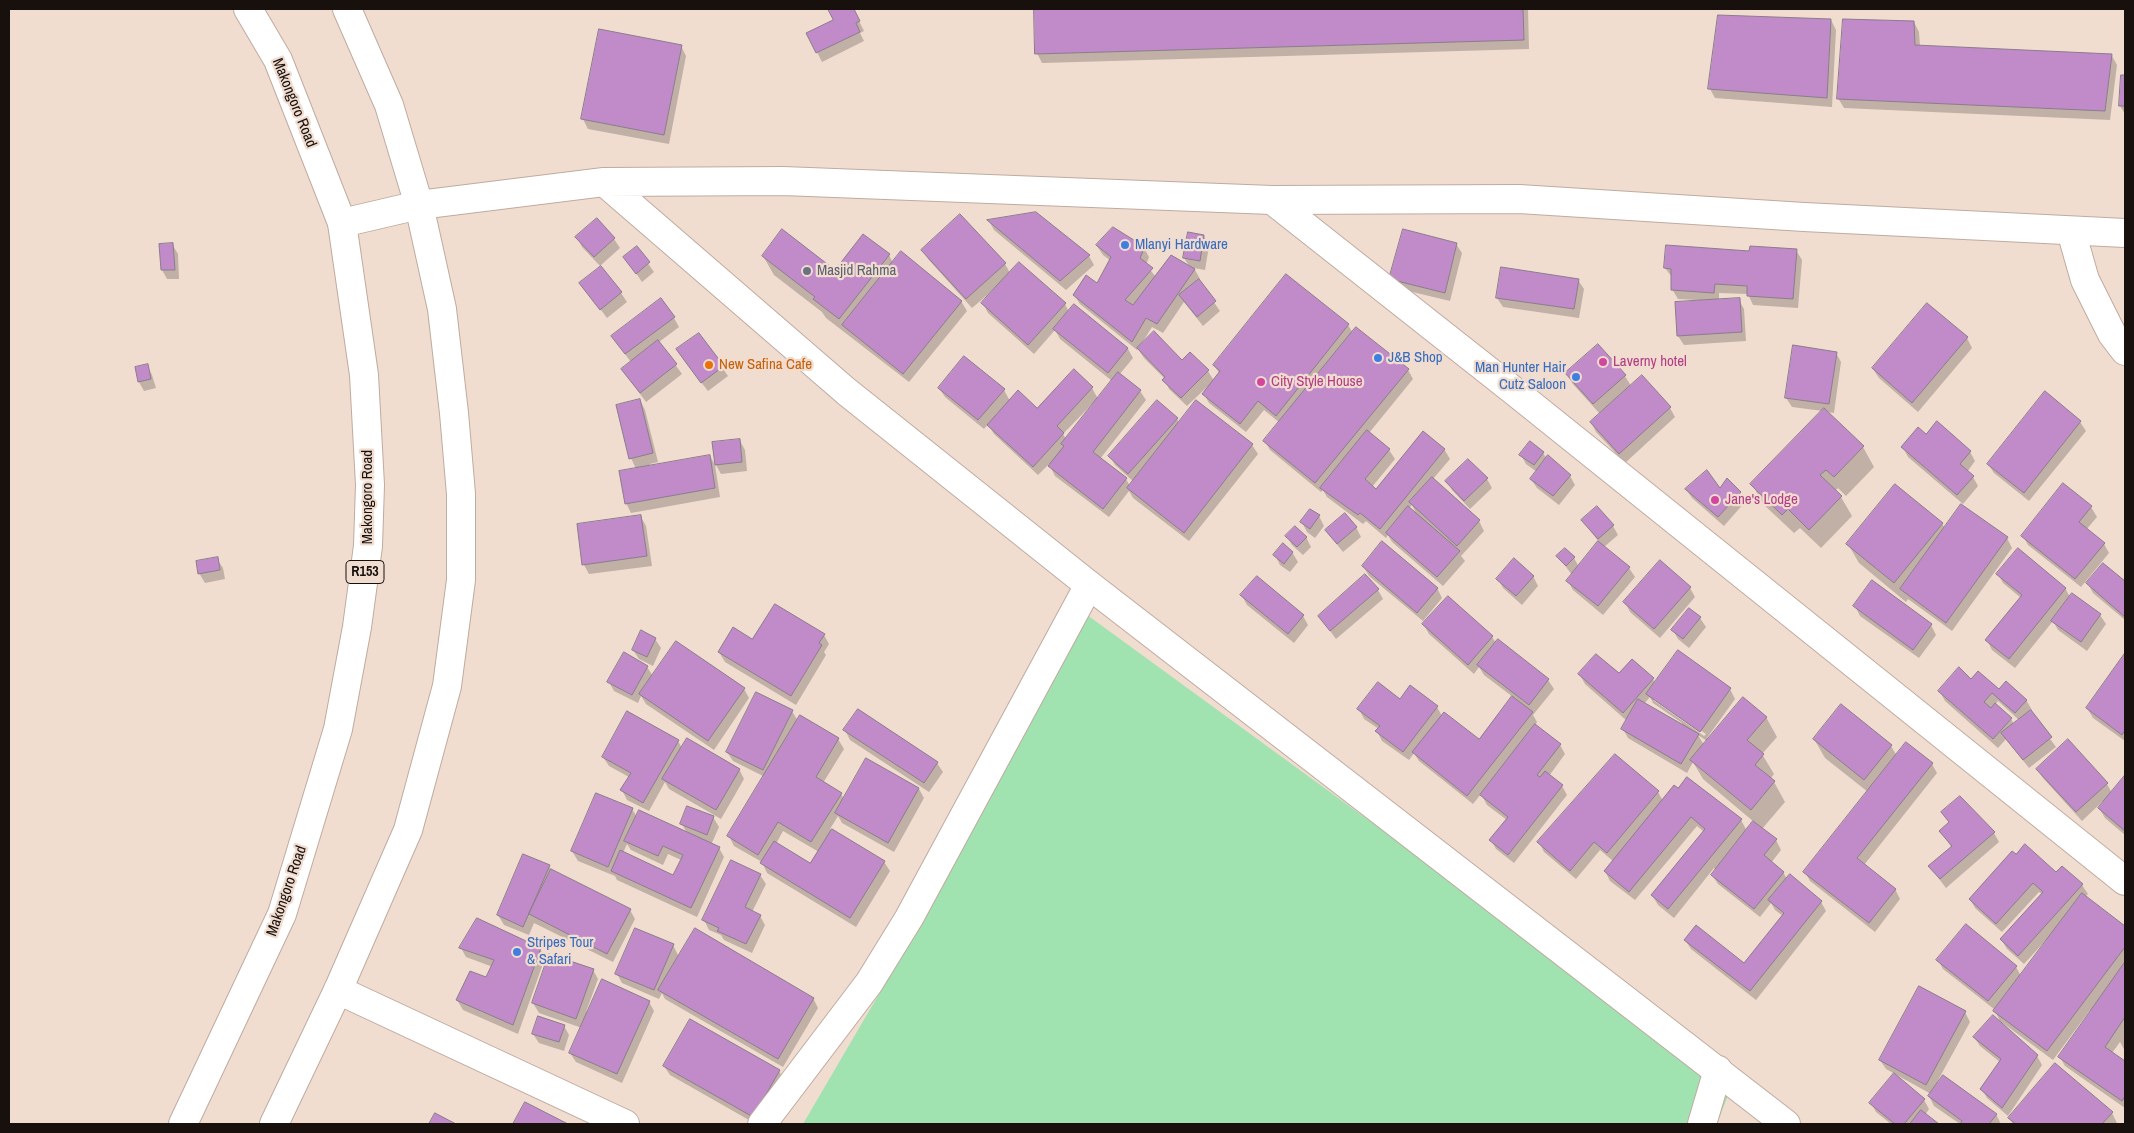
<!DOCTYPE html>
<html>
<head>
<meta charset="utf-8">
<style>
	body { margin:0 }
	#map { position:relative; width:2134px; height:1133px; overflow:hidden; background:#f1dcd0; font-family:"Archivo Narrow",sans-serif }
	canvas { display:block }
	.frame { position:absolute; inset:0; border:10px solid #17100c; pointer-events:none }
</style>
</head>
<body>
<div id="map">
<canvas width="2134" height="1133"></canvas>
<div class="frame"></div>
</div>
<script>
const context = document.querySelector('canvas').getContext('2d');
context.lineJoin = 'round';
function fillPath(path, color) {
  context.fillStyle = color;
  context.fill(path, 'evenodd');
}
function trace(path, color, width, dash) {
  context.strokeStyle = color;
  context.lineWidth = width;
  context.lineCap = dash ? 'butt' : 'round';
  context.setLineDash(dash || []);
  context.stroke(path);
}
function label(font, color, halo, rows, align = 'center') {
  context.font = font + ' "Archivo Narrow",sans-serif';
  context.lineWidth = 4.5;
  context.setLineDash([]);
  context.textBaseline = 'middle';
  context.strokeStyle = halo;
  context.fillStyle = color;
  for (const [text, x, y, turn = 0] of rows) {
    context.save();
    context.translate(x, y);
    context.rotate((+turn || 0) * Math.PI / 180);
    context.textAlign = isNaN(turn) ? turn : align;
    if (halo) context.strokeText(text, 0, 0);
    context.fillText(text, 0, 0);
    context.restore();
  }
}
const green = new Path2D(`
	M1083,612L1732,1085L1717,1124H803L879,994Z`);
const shadow = new Path2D(`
	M829,9H853L864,31L860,33L864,41L822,62L808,34L835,20Z
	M1036,9H1528L1529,49L1042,63L1037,53Z
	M1831,20L1836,30L1832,107L1715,98L1710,89Z
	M1914,22L1919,32L1920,46L2112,56L2117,65L2110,120L1844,108L1838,98Z
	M681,46L686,56L669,144L588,129L583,119Z
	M2122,76H2125V114L2120,106Z
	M960,216L1005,264L1010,273L1065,304L1069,312L1074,305L1128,349L1133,358L1119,375L1140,391L1146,400L1100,459L1126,479L1130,486L1134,482L1115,465L1110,456L1177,419L1179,423L1252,445L1258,454L1189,541L1133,498L1129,491L1109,517L1055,476L1049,464L1038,475L994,434L988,424L984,429L945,397L939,388L1004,390L1010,401L1037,410L1074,371L1092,388L1098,399L1112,381L1060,339L1055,330L1034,354L988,313L983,303L994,291L993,290L972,308L928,259L923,250ZM1094,402L1095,403L1066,439L1063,434Z
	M597,220L614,239L620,248L600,266L621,293L627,302L607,318L581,283L601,267L582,247L577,237Z
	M989,221L1089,256L1094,265L1066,290L994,230Z
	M1204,236L1209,246L1205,270L1194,268L1200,279L1199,281L1220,311L1203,326L1184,302L1163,333L1152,327L1142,343L1208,371L1214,381L1219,373L1214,365L1348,325L1353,333L1408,370L1413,379L1369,433L1389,450L1395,459L1372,487L1376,490L1444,449L1450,459L1433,479L1479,521L1484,531L1461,556L1465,561L1443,586L1392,542L1388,535L1386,538L1366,521L1363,524L1327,497L1323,490L1321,492L1270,450L1265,441L1280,423L1264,410L1246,432L1209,403L1204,394L1210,386L1209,385L1187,406L1169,389L1165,379L1144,358L1138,349L1137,350L1080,304L1074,295L1098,284L1111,261L1103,255L1097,246L1144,248L1149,257L1146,265L1156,277L1190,267L1184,258ZM1412,505L1417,515L1409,508Z
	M172,244L178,254L179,279H167L162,270Z
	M1456,244L1462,253L1450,301L1396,288L1391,279Z
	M637,248L654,272L642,282L625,257Z
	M1796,250L1802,260L1798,308L1753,305L1748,294L1719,293V301L1739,300L1744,309L1746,341L1684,345L1678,336L1677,303L1698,302V300L1678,299L1672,289V277L1665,268L1751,252Z
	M889,255L893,263L961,301L967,311L909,382L826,318L822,312L774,275L763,256L836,271Z
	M1578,280L1584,289L1579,318L1503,307L1497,298Z
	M674,318L679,327L659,342L682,374L646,402L622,369L631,362L618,345Z
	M699,334L728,376L708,391L683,359Z
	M1967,338L1972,348L1918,412L1879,378L1873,369Z
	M1598,346L1625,376L1631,386L1670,408L1675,417L1625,463L1596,432L1591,422L1600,414L1572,383L1567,373Z
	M1836,353L1841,362L1834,413L1826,412L1863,447L1874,467L1846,496L1838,488L1835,491L1841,497L1852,516L1821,548L1800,528L1794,533L1763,504L1752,484L1823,411L1792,407L1786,398Z
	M147,365L152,375L156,388L144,391L139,382Z
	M640,400L645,410L658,462L650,464V466L710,456L715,465L720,497L631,513L626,503L636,469L631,458Z
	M2080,422L2086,431L2029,501L1994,473L1988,464Z
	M1926,436L1970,452L1975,461L1967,472L1973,477L1978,486L1963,504L1908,457L1903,447Z
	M740,441L745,450L747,471L721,474L716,465Z
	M1543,453L1547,459L1570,476L1575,485L1559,505L1537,488L1531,479L1537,472L1526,464L1521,455Z
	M1487,479L1492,488L1470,509L1452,490L1447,481Z
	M2064,485L2091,507L2097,517L2086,530L2104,544L2109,553L2081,587L2028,545L2023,536Z
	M1686,489L1720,490L1740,493L1745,502L1724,526L1692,498Z
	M1319,516L1324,526L1315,538L1307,532L1302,522Z
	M641,517L646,526L652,566L589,574L584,565L578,525Z
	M1582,520L1613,526L1618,535L1604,547L1629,568L1635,577L1603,615L1573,590L1568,581L1572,575L1558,556L1574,558L1579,567L1599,542Z
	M1942,524L1945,528L2007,538L2012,548L1952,631L1908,599L1906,602L1859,563L1848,544Z
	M1356,527L1361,537L1343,552L1326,531Z
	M1287,536L1306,537L1311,547L1303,555L1292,545Z
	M1292,552L1298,562L1290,572L1280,565L1275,555Z
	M217,559L223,568L225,579L205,583L199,573Z
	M2103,564L2125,583V620L2093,593L2088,584Z
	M1363,566L1437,588L1442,598L1423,621L1369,576Z
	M1998,574L2065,588L2070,597L2100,615L2106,624L2087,651L2058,630L2053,621L2015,668L1992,650L1987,640L2021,598L2003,583Z
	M1533,576L1538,586L1522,605L1503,588L1498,579Z
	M1690,588L1695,597L1660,638L1630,612L1625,602Z
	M1378,590L1383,599L1336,639L1319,616Z
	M1242,596L1303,616L1308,625L1294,643L1247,605Z
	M1448,597L1492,637L1496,643L1498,641L1548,680L1554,689L1533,715L1537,722L1535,726L1560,745L1565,754L1549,776L1562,786L1567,795L1514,863L1496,849L1491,840L1507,820L1487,805L1481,794L1473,804L1419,761L1414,753L1409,760L1382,741L1377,731L1379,729L1364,719L1359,709L1400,700L1437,707L1442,716L1479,741L1513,697L1484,675L1479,667L1474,674L1429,634L1424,625Z
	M1855,606L1931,625L1936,635L1919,658L1860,616Z
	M1689,609L1700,618L1706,627L1689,648L1678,639L1673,630Z
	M824,635L829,644L824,652L826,655L796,705L725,662L719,652L753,641Z
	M655,639L661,648L653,666L639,659L633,650Z
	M2125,655V741L2093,718L2087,708Z
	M647,667L653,676L744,689L749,698L714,750L646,704L641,696L638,703L614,691L609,682Z
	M1580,675H1619L1653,679L1655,684L1730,689L1735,699L1707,738L1709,739L1766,717L1777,737L1762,754L1774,774L1770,779L1774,782L1785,802L1762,829L1776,840L1781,850L1771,863L1783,872L1787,879L1821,902L1826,911L1756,1000L1691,949L1685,940L1744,965L1783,916L1775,910L1771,903L1760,917L1718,884L1712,875L1716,870L1714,868L1674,918L1658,905L1652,895L1704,832L1697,826L1635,900L1610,881L1605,871L1613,861L1600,850L1576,879L1544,852L1539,842L1615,756L1658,792L1663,801L1741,820L1747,831L1754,822L1703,779L1693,762L1687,773L1628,738L1623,729L1627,721L1585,684ZM1650,697L1653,703L1682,723L1681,725L1644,704ZM1655,699L1706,734L1704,736L1653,700ZM1698,735L1707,741L1704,745Z
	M1971,680L2026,700L2032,710L2030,711L2056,747L2029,768L2006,739L1998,748L1945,701L1940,692ZM1998,701L2019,720L2014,724L2011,719L1995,705Z
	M1841,706L1891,746L1897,756L1932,764L1937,773L1864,865L1895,889L1900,899L1875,932L1810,881L1805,872L1868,792L1825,758L1814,739Z
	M792,711L798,721L801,717L838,739L844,749L823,783L841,794L844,799L866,760L919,789L924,798L894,852L842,823L838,816L830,829L884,862L890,871L856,927L767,873L762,862L734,846L729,836L765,777L733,761L727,752ZM783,831L819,852L811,865L776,844Z
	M845,730L937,763L943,772L929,792L850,740Z
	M678,741L682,748L739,769L744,779L721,819L669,789L665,782L649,811L627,800L622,790L629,777L609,766L603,757Z
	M2037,769L2107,784L2112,793L2125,777V835L2105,818L2099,808L2104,803L2103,801L2082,821L2043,778Z
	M1960,798L1994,833L1999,842L1946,888L1930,867L1952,848L1940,831L1950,824L1943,812Z
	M632,809L637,817L687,833L682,824L713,817L719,827L711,845L719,848L724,857L697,917L617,880L615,876L578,861L572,851ZM627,844L631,850L663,865L668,854L681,860L674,876L623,853Z
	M549,866L552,871L630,910L635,919L613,962L534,923L529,935L504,925L498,915Z
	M2057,874L2082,885L2088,894L2085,897L2125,927V1051L2120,1042L2112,1053L2125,1063V1108L2065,1066L2060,1057L2092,1011L2090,1010L2053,1060L2000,1021L1994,1009L1943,969L1938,960L2016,967L2021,976L2048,940L2047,939L2024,964L2007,949L2001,939L2042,894L2039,892L2002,932L1975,908L1970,899Z
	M760,875L766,884L752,912L760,916L765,925L752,953L724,940L721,935L709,930L704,920Z
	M673,945L679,957L813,998L818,1008L783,1067L665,999L662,993L659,999L622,983L617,974Z
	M461,948L540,949L545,958L518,1034L463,1010L457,1000L487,979L493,967L466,957Z
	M593,970L598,979L586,1012L649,1002L654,1011L622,1083L576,1062L570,1053L582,1028L539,1013L533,1003Z
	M1965,1012L1970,1022L1937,1082L1996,1114L2001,1124H1960L1934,1106L1929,1096L1931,1094L1895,1074L1924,1100L1929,1109L1925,1115L1937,1124H1891L1876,1112L1871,1103L1895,1074L1886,1069L1880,1060Z
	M564,1026L569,1035L564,1051L539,1043L533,1034Z
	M1974,1037L2037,1056L2042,1065L2008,1116L1987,1098L1982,1089L2000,1062L1980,1046Z
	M664,1066L779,1071L784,1080L756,1124L670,1075Z
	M2112,1113L2117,1123L2116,1124H2013L2009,1118Z`);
const building = new Path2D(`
	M828,9H854L860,21L856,23L860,32L816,53L806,33L833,20Z
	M1034,9H1523L1524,40L1035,54Z
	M1718,15L1831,19L1827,98L1708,89Z
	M1843,19L1914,21L1915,45L2112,54L2105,111L1837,99Z
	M599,29L682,45L664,135L581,119Z
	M2121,75H2125V106H2119Z
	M1036,212L1090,255L1060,281L987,220Z
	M960,214L1006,263L966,299L921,250Z
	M597,218L615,238L594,257L575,237Z
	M1113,227L1145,247L1140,258L1153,268L1125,300L1133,305L1171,255L1195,269L1157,324L1146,318L1132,342L1073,295L1086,275L1097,283L1111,257L1096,245Z
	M782,229L835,270L863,234L890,254L839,319L813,299L815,297L762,256Z
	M1403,229L1457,243L1445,293L1389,279Z
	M1188,232L1204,235L1200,261L1183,258Z
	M173,243L175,270H161L159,244Z
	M1666,245L1749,251L1750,246L1797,249L1793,299L1747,296V286L1715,284L1714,293L1671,290V269L1664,268Z
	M637,246L650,262L636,274L623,257Z
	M901,251L962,301L903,374L842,325Z
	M1019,262L1066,303L1028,345L981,303Z
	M601,266L622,292L600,310L579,283Z
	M1501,267L1579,279L1574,309L1496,298Z
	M1286,274L1349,324L1276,416L1258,401L1240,424L1202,394L1220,371L1213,365Z
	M1199,279L1216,301L1197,317L1179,295Z
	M661,298L675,317L625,354L611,336Z
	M1740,298L1742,332L1677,336L1675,302Z
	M1927,303L1968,337L1912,403L1872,368Z
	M1074,304L1128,348L1108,373L1053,329Z
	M1356,327L1409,369L1315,483L1263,441Z
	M1154,331L1182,360L1190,352L1209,370L1181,398L1162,380L1165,377L1137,348Z
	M699,333L724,366L701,383L676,349Z
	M658,340L677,364L640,393L621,369Z
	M1598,344L1626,375L1593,404L1565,373Z
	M1793,345L1837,352L1829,404L1785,398Z
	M964,356L1005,389L978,420L938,388Z
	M148,364L151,379L138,382L135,367Z
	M1074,369L1093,387L1057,426L1064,433L1033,467L987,425L1018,390L1037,408Z
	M1118,372L1141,390L1093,452L1127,478L1103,509L1048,466L1064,446L1061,444Z
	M1642,375L1671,407L1619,454L1590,422Z
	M2045,391L2081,421L2024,493L1987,464Z
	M640,399L653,453L629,459L616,405Z
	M1157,400L1178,418L1128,474L1108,456Z
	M1196,400L1253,444L1184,533L1127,488Z
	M1824,408L1864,446L1834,477L1826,470L1820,475L1842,496L1809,530L1788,509L1782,515L1750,484Z
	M1937,421L1971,451L1960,464L1974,476L1957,495L1901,447L1918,427L1926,434Z
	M1367,430L1390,449L1365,479L1376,489L1423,431L1445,449L1380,529L1360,513L1358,515L1320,488Z
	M740,439L742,462L715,465L712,442Z
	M1530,441L1544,452L1534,465L1519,455Z
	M710,455L715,488L625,504L619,471Z
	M1548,455L1571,475L1553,496L1530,479Z
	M1468,459L1488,478L1464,501L1445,481Z
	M1707,470L1720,488L1727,478L1741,492L1718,517L1685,489Z
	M1432,477L1480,520L1457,546L1409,502Z
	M2063,483L2092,506L2079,522L2105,543L2075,579L2021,536Z
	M1895,484L1943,523L1894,583L1846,544Z
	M1961,504L2008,537L1946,623L1900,589Z
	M1408,506L1460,551L1437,577L1386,533Z
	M1597,506L1614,525L1598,539L1581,520Z
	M1310,509L1320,515L1310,529L1300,522Z
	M1345,513L1357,527L1337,544L1325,530Z
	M641,515L647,556L582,565L577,524Z
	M1295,526L1307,537L1297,547L1285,536Z
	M1382,541L1438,588L1417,613L1362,566Z
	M1598,541L1630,567L1598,606L1566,581Z
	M1283,543L1293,552L1284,564L1273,555Z
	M1565,548L1575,557L1566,566L1556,556Z
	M2018,548L2066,588L2009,659L1985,640L2022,595L1996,574Z
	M218,557L220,570L198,574L196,561Z
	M1514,558L1534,576L1516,596L1496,579Z
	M1660,560L1691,587L1654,629L1623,602Z
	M2103,563L2125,581V617L2086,583Z
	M1365,574L1379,589L1330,631L1318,616Z
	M1257,576L1304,615L1288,634L1240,595Z
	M1872,580L1932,624L1913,650L1853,606Z
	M2072,593L2101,614L2081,642L2051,621Z
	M1448,596L1493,636L1468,665L1422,624Z
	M775,604L825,634L819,643L822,645L791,696L718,652L733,627L752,639Z
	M1689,608L1701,617L1683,639L1671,630Z
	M641,630L656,638L647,657L632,650Z
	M1498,639L1549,679L1529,705L1477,665Z
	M676,641L745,688L708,741L639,694Z
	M1678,650L1731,688L1700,732L1646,694Z
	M624,652L648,666L632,695L607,682Z
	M2125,653V730L2122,735L2086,708Z
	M1596,654L1619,673L1632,659L1654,678L1623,713L1578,674Z
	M1959,667L1971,679L1978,671L1999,689L2006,681L2027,700L2015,713L1992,693L1984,702L1991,708L1995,703L2012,718L1993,739L1938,691Z
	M1378,682L1400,699L1410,685L1438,706L1403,752L1375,731L1380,726L1357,709Z
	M756,692L793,710L763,770L726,752Z
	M1512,696L1533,712L1467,796L1412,752L1444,712L1479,739Z
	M1743,697L1767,717L1747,740L1764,754L1755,765L1775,781L1751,810L1690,760Z
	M1638,699L1699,734L1681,764L1621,729Z
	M1841,704L1892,745L1864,780L1813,739Z
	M858,709L938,762L924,783L843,730Z
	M2031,710L2052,737L2023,760L2001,733Z
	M627,711L679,740L643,803L620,790L631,773L602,757Z
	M800,715L839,738L816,777L842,793L811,842L778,822L758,855L727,836Z
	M1535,724L1561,744L1537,775L1540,777L1545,771L1563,785L1508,855L1489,840L1508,817L1480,795Z
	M687,738L740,769L716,810L662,779Z
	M2068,739L2108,783L2076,812L2036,769Z
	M1906,742L1933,763L1857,858L1896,889L1869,923L1803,872Z
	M1615,754L1659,791L1607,853L1594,842L1570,871L1537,842Z
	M866,758L919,788L888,843L835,813Z
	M2125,775V831L2098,808Z
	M1687,777L1742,819L1668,909L1651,895L1705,829L1691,817L1629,892L1604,871L1674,785L1678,788Z
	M596,793L633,808L608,867L571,851Z
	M1960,796L1995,832L1940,879L1928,866L1952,846L1939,831L1949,822L1941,812Z
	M687,806L714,816L707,835L680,824Z
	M639,810L720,847L691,908L611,871L620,850L673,875L683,855L663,846L658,856L624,841Z
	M1753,821L1777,839L1764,855L1784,872L1754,909L1711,875Z
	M832,829L885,861L850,918L760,863L774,841L810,863Z
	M2025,844L2056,872L2062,866L2083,884L2018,956L2000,939L2043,892L2033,883L1996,924L1969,899L2012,851L2016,854Z
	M523,854L550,865L523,927L497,915Z
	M731,860L761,874L745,907L761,915L746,944L717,931L719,928L702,920Z
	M551,869L631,909L607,954L529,914Z
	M1790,874L1822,901L1750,991L1684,940L1696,925L1744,963L1784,913L1768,900Z
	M2082,893L2125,926V947L2047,1051L1993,1011Z
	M477,918L541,948L513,1025L456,1000L470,971L486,977L494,960L459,948Z
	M1966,924L2017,966L1988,1001L1936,960Z
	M635,928L674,944L654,990L615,974Z
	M695,928L814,998L778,1059L658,990Z
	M549,954L594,969L576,1019L532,1003Z
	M2125,962V1017L2105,1047L2125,1061V1096L2122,1101L2058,1057Z
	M602,979L650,1001L617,1074L569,1053Z
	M1919,986L1966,1011L1926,1085L1879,1060Z
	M1993,1015L2038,1055L2002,1108L1980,1089L2001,1059L1973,1037Z
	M538,1016L565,1025L559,1042L532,1034Z
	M690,1019L780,1070L753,1117L663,1066Z
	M2055,1063L2113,1112L2102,1124H2016L2008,1118Z
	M1894,1073L1925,1099L1904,1124H1895L1869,1103Z
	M1943,1075L1997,1114L1989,1124H1960L1962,1121L1928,1096Z
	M525,1102L568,1124H513Z
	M1921,1110L1939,1124H1910Z
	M435,1113L456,1124H429Z`);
const minor = new Path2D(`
	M1272,200L1514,391L2125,881
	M2071,231L2085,280L2112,334L2125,351
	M338,990L625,1124
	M762,1124L869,983L909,918L1089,585
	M1702,1124L1718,1070`);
const tertiary = new Path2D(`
	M604,182L847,392L1089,585L1786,1124
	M342,223L419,205L604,182L783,181L1272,200L1519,199L1804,217L2125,233`);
const primary = new Path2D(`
	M183,1124L282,914L338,729L357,627L368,546L370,485L364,375L342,223L278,60L248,9
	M274,1124L338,990L408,830L447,686L461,580V494L454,413L442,309L419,205L389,105L347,9`);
const markers = [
	[1125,245,5,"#3f7fe0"],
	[807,271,5,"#6b7280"],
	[1378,358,5,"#3f7fe0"],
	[1603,362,5,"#d1479c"],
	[709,365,5,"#e8710a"],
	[1576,377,5,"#3f7fe0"],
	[1261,382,5,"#d1479c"],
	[1715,500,5,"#d1479c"],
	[517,952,5,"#3f7fe0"]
];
const shields = [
	[365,572,38]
];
const shieldNames = [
	["R153",365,572]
];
const streetNames = [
	["Makongoro Road",294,103,68],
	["Makongoro Road",368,497,-90],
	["Makongoro Road",287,891,-71]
];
const shopNames = [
	["Mlanyi Hardware",1135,245],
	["J&B Shop",1388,358],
	["Man Hunter Hair",1566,368,"right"],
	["Cutz Saloon",1566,385,"right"],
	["Stripes Tour",527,943],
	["& Safari",527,960]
];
const worshipNames = [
	["Masjid Rahma",817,271]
];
const hotelNames = [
	["Laverny hotel",1613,362],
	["City Style House",1271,382],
	["Jane's Lodge",1725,500]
];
const foodNames = [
	["New Safina Cafe",719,365]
];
fillPath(green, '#a1e2b1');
fillPath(shadow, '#0003');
fillPath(building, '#c18bc9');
trace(building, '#897c8b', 1);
trace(minor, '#bfaba0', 30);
trace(tertiary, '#bfaba0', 30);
trace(primary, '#bfaba0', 30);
trace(minor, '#fff', 28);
trace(tertiary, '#fff', 28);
trace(primary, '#fff', 28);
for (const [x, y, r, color] of markers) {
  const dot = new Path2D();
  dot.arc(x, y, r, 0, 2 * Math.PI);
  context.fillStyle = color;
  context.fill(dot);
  trace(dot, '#f1dcd0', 2);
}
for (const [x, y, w] of shields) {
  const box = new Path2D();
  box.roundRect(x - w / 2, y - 11.5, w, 23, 4);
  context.fillStyle = '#f1dcd0';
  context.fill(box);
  trace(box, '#17100c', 1);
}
label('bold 14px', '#17100c', null, shieldNames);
label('15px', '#17100c', '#f1dcd0', streetNames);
label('15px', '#366cbe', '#f1dcd0', shopNames, 'left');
label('15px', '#5b616d', '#f1dcd0', worshipNames, 'left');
label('15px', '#b23c85', '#f1dcd0', hotelNames, 'left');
label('15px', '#c56008', '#f1dcd0', foodNames, 'left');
</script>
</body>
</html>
